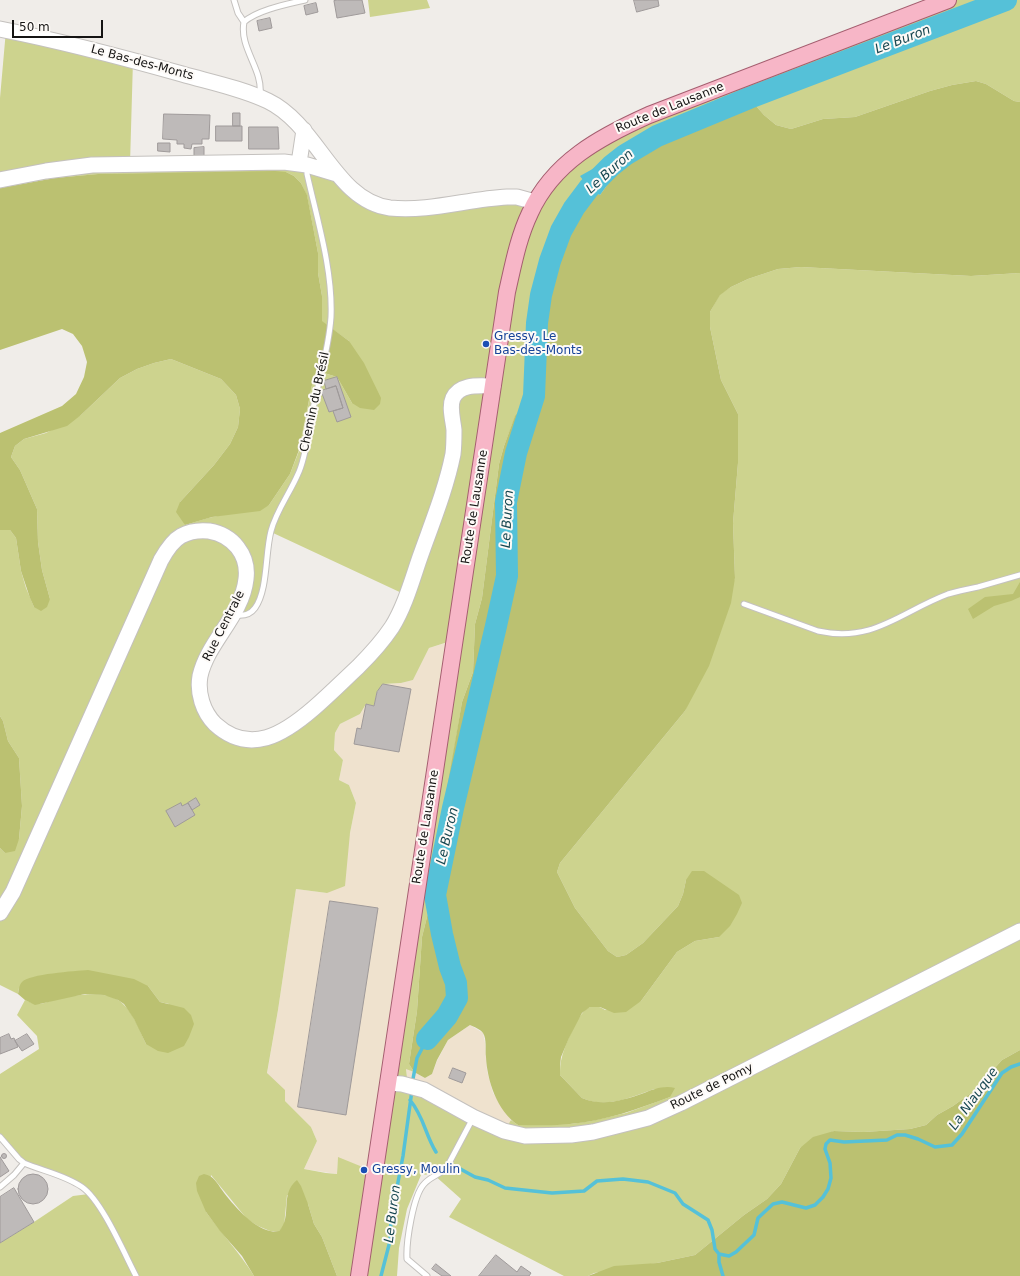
<!DOCTYPE html>
<html>
<head>
<meta charset="utf-8">
<style>
	body { margin:0 }
	#map { position:relative; width:1020px; height:1276px; overflow:hidden; background:#f0ede9; font-family:"DejaVu Sans",sans-serif }
	canvas { display:block }
	.scale { position:absolute; left:12px; top:20px; width:91px; height:18px; box-sizing:border-box; border:2px solid #151413; border-top:0; padding-left:5px; font-size:12px; line-height:14px; white-space:nowrap; color:#151413; -webkit-text-stroke:3px #fdfaf7; paint-order:stroke }
</style>
</head>
<body>
<div id="map">
<canvas width="1020" height="1276"></canvas>
<div class="scale">50 m</div>
</div>
<script>
const context = document.querySelector('canvas').getContext('2d');
context.lineJoin = 'round';
function fillPath(path, color) {
  context.fillStyle = color;
  context.fill(path, 'evenodd');
}
function trace(path, color, width, dash) {
  context.strokeStyle = color;
  context.lineWidth = width;
  context.lineCap = dash ? 'butt' : 'round';
  context.setLineDash(dash || []);
  context.stroke(path);
}
function label(font, color, halo, rows, align = 'center') {
  context.font = font + ' "DejaVu Sans",sans-serif';
  context.lineWidth = 4;
  context.setLineDash([]);
  context.textBaseline = 'middle';
  context.strokeStyle = halo;
  context.fillStyle = color;
  for (const [text, x, y, turn = 0] of rows) {
    context.save();
    context.translate(x, y);
    context.rotate((+turn || 0) * Math.PI / 180);
    context.textAlign = isNaN(turn) ? turn : align;
    if (halo) context.strokeText(text, 0, 0);
    context.fillText(text, 0, 0);
    context.restore();
  }
}
const industrial = new Path2D(`
	M455,640L375,1172L338,1158L337,1174L304,1169L317,1141L311,1127L285,1101L267,1074L278,1010L296,889L327,893L350,833L356,803L349,785L339,780L343,760L334,750L335,733L340,724L360,714L366,704L374,706L377,692L383,684L401,683L413,680L429,648Z
	M470,1025L483,1033L485,1043L487,1071L493,1093L511,1120L504,1131L408,1086L406,1068L425,1078L432,1074L437,1061L448,1040Z`);
const green = new Path2D(`
	M368,0H427L430,8L370,17Z
	M948,0H1020V102L1014,101L986,84L976,81L952,85L930,91L855,117L823,119L791,129L776,125L764,115L749,98L615,174L600,195L589,188L574,208L561,231L550,261L541,295L537,323L534,396L515,417L504,446L499,464L482,598L475,624L473,672L462,702L434,872L435,885L422,937L417,1011L409,1064L414,1072L406,1069L408,1086L504,1131L511,1120L518,1125L571,1124L591,1121L626,1113L670,1097L654,1089C632,1097 606,1109 582,1098L560,1075C560,1069 560,1063 562,1057C565,1045 579,1010 590,1007C595,1005 601,1007 605,1010L641,1001L677,952L695,941L719,937L686,880L683,894L678,906L643,943L626,955L617,957L608,951L575,908L557,872L560,863L685,711L735,578L733,523L738,463V414L721,380L710,327V312L720,294L731,287L748,279L778,269L801,267L971,276L1020,273V1050L1002,1060L975,1090L953,1106L937,1115L926,1125L910,1129L864,1132L834,1131L800,1148L781,1184L767,1199L744,1215L695,1255L657,1263L594,1273L588,1276H564L449,1217L461,1199L433,1174L421,1175L407,1209L399,1248L397,1276H337L322,1237L314,1224L308,1204L287,1195L284,1226L279,1231H270L258,1226L247,1219L211,1175L206,1212C222,1234 240,1253 254,1276H0V1243L34,1222L73,1196L89,1194L83,1187L24,1163L0,1137V1074L39,1049L37,1036L17,1015L25,1000C39,1007 43,1003 57,999C76,995 108,989 123,1004C134,1014 140,1031 146,1044L169,1004L160,1002L148,986L19,988L18,994L0,985V848L5,853L19,839L22,806L19,758L8,741L3,721L0,716V530H10L16,538L21,571L26,588L34,607L50,599L42,570L38,542L37,509L20,470L11,457L15,446L24,439L46,433L81,415L120,378L137,369L154,363L171,359L221,379L236,395L240,409L238,427L230,444L214,465L180,502L185,525L208,518L269,505L290,474L299,451L314,375L321,372L337,377L352,403L349,341L321,321L322,296L318,273V253L307,196L301,183L294,176L286,172L98,174L55,178L0,188V98L6,30L133,60L130,164L313,166L376,205L526,199L591,145ZM271,532L406,595L344,680L259,740L212,720L202,669L233,614H248L260,596ZM454,640L375,1172L338,1157L337,1174L326,1173L304,1169L317,1141L311,1127L285,1101V1090L267,1073L278,1010L296,889L327,893L345,886L350,833L356,803L349,785L339,780L343,760L334,750L335,733L340,724L360,714L366,704L374,706L377,692L383,684L401,683L413,680L429,648Z`);
const forest = new Path2D(`
	M976,81L986,84L1014,101L1020,102V273L971,276L801,267L778,269L748,279L731,287L720,295L710,312V327L721,380L738,414V463L733,523L735,578L731,603L709,666L685,711L560,863L557,872L575,908L608,951L617,957L626,955L643,943L678,906L683,894L686,880L692,871H704L739,895L742,903L737,914L730,926L719,937L695,941L677,952L641,1001L626,1012L614,1013L600,1007H590L582,1013L569,1038L561,1057L560,1065V1075L582,1098C603,1107 624,1100 644,1093C653,1089 665,1085 675,1088L670,1097C638,1109 605,1121 570,1124C553,1126 535,1125 518,1125C497,1111 487,1080 486,1057C485,1050 487,1039 483,1033C480,1029 474,1027 470,1025L448,1040L437,1060L432,1074L425,1078L414,1072L409,1064L417,1011L422,937L435,885V857L462,702L473,672L475,624L482,598L499,464L504,446L515,416L534,396L537,323L541,295L550,261L561,231L574,208L589,188L600,195L615,174L611,166L625,155L657,136L749,98L764,115L776,125L791,129L823,119L855,117L930,91L952,85Z
	M275,171L286,172L294,176L301,183L307,195L318,253V273L322,296V321L349,341L364,363L381,398L380,404L374,410L360,408L352,403L337,377L321,372L314,375L299,450L290,474L269,505L260,511L212,517L185,525L176,512L180,502L214,465L230,444L238,427L240,409L236,395L221,379L171,359L154,363L137,369L120,378L81,415L67,426L24,439L15,446L11,457L20,470L37,509L38,542L42,570L50,599L47,607L41,611L34,607L30,598L21,571L16,538L10,530H0V433L62,406L76,394L84,377L87,362L82,346L73,334L62,329L0,350V188L55,178L98,174Z
	M1020,582V597L1011,601L994,606L973,619L968,609L985,597L1013,594Z
	M0,716L3,721L8,741L19,758L22,806L19,839L15,851L5,853L0,848Z
	M88,970L134,979L148,986L160,1002L184,1008L191,1015L194,1024L189,1037L184,1046L168,1053L158,1051L146,1044L134,1019L124,1004L118,1000L104,995L85,994L35,1005L25,1000L18,994C19,990 19,985 22,982C29,974 75,971 88,970Z
	M1020,1050V1276H588L614,1266L657,1263L695,1255L744,1215L767,1199L781,1184L800,1148L813,1137L834,1131L864,1132L910,1129L926,1125L937,1115L953,1106L975,1090L1002,1060Z
	M204,1174C214,1176 217,1183 222,1190C233,1205 252,1227 270,1231C273,1232 276,1231 279,1231C293,1217 279,1194 297,1180L301,1186L308,1204L314,1224L322,1237L337,1276H254L242,1256L220,1231L206,1212L197,1191L196,1183L199,1176Z`);
const water = new Path2D(`
	M607,161L615,174L600,195L589,188L580,176Z`);
const stream = new Path2D(`
	M412,1084L417,1058L427,1039
	M410,1100C424,1117 425,1134 436,1152
	M455,1166L475,1177L488,1180L505,1188L552,1193L584,1191L597,1181L623,1179L648,1182L675,1193L683,1204L708,1220L712,1230L715,1249L719,1254L729,1256L736,1252L754,1235L758,1218L773,1204L782,1202L806,1208L815,1205L823,1197L828,1189L831,1178L830,1163L825,1149L826,1144L830,1140L844,1142L887,1140L897,1135H905L918,1139L935,1147L952,1145L962,1134L1002,1073L1011,1067L1020,1064
	M719,1254V1262L723,1276
	M381,1276L390,1241L391,1219L403,1156L412,1090`);
const river = new Path2D(`
	M427,1039L447,1016L457,998L456,983L450,967L442,934L435,895L453,808L496,626L507,576L506,502L516,453L534,396L537,323L541,295L550,261L561,231L574,208L589,188L611,166L625,155L657,136L749,98L1006,0`);
const building = new Path2D(`
	M338,0H362L365,13L337,18L334,1Z
	M634,0H658L659,6L637,12Z
	M316,3L318,12L306,15L304,6Z
	M270,18L272,28L259,31L257,21Z
	M233,113H240V126H233Z
	M164,114L210,115L209,139H202V144H192L191,149L184,148V144H177V140L163,139Z
	M216,126H242V141H216Z
	M249,127H278L279,149H249Z
	M158,143H170V152L158,151Z
	M204,147V156H194V148Z
	M337,377L351,417L337,422L333,411L343,408L336,386L326,389L324,381Z
	M336,386L343,408L329,412L321,391Z
	M383,684L411,689L399,752L354,744L357,728L361,729L366,704L374,706L377,692Z
	M196,798L200,805L192,810L188,803Z
	M181,803L182,806L188,803L195,815L175,827L166,811Z
	M330,901L378,908L346,1115L298,1107Z
	M9,1034L11,1039L14,1038L18,1047L0,1054V1038Z
	M27,1034L34,1044L22,1051L15,1041Z
	M453,1068L466,1073L462,1083L449,1078Z
	M1.5 1156a2.5 2.5 0 1 1 5 0a2.5 2.5 0 1 1-5 0Z
	M0,1157L9,1171L0,1177Z
	M18 1189a15 15 0 1 1 30 0a15 15 0 1 1-30 0Z
	M14,1188L34,1222L0,1243V1197Z
	M496,1255L517,1272L521,1266L531,1273L529,1276H479Z
	M436,1264L451,1276H442L432,1269Z`);
const lane = new Path2D(`
	M234,0L238,13L244,22
	M260,94C263,69 239,48 244,22C257,10 288,4 305,0
	M744,604L818,631C874,643 900,612 948,594C958,591 968,589 978,587C992,583 1006,579 1020,575
	M236,615C244,616 250,615 255,608C268,590 265,553 271,531C276,511 290,493 298,474C307,455 308,429 313,409C319,379 329,348 331,317C333,270 317,219 307,174V168
	M0,1137L19,1159L24,1163C43,1171 65,1175 82,1187C102,1201 124,1253 136,1276
	M0,1187L14,1175L24,1163
	M427,1276L407,1259C406,1242 413,1196 424,1184C431,1176 440,1175 447,1167L473,1118`);
const secondary = new Path2D(`
	M0,29C61,41 122,57 182,74C210,82 241,88 268,101C318,125 335,201 390,208C429,212 468,199 507,197H517L535,202
	M299,163L304,130
	M0,180L46,171L92,165L284,162L307,165L337,174
	M0,913L13,892L161,560C166,551 172,541 181,536C190,531 199,530 209,531C233,535 249,555 246,579C242,616 208,641 200,676C197,693 203,712 215,724C250,756 284,734 314,708C329,695 343,681 358,667C370,655 382,642 392,627C405,606 412,580 420,557C432,523 446,489 453,454C454,446 454,438 454,430C453,420 449,407 453,398C460,383 480,386 493,386
	M388,1083L402,1084L424,1090L473,1117L504,1131L525,1136L571,1135L593,1132L648,1118L681,1103L1020,931`);
const primary = new Path2D(`
	M359,1276L507,292C513,266 518,238 530,213C553,162 600,137 649,115L948,0`);
const markers = [
	[486,344,4,"#1a4fb4"],
	[364,1170,4,"#1a4fb4"]
];
const streetNames = [
	["Le Bas-des-Monts",142,63,15],
	["Route de Lausanne",670,108,-22],
	["Chemin du Brésil",315,402,-78],
	["Route de Lausanne",475,507,-81],
	["Rue Centrale",224,626,-63],
	["Route de Lausanne",426,827,-81],
	["Route de Pomy",712,1087,-26]
];
const transitNames = [
	["Gressy, Le",494,337],
	["Bas-des-Monts",494,351],
	["Gressy, Moulin",372,1170]
];
const waterNames = [
	["Le Buron",903,40,-21],
	["Le Buron",610,172,-42],
	["Le Buron",508,519,-87],
	["Le Buron",448,836,-77],
	["La Niauque",974,1099,-54],
	["Le Buron",393,1214,-83]
];
fillPath(industrial, '#efe2ce');
fillPath(green, '#cdd38e');
fillPath(forest, '#bbc171');
fillPath(water, '#55c1d8');
trace(stream, '#55c1d8', 3.5);
trace(river, '#55c1d8', 22);
fillPath(building, '#bebab9');
trace(building, '#9f9a9a', 1);
trace(lane, '#c4c1be', 7);
trace(secondary, '#c4c1be', 17);
trace(primary, '#a45e6f', 18);
trace(lane, '#fff', 5);
trace(secondary, '#fff', 15);
trace(primary, '#f7b6c7', 16);
for (const [x, y, r, color] of markers) {
  const dot = new Path2D();
  dot.arc(x, y, r, 0, 2 * Math.PI);
  context.fillStyle = color;
  context.fill(dot);
  trace(dot, '#fdfaf7', 1.5);
}
label('12px', '#151413', '#fdfaf7', streetNames);
label('12px', '#164399', '#fdfaf7', transitNames, 'left');
label('italic 13px', '#164650', '#fdfaf7', waterNames);
</script>
</body>
</html>
